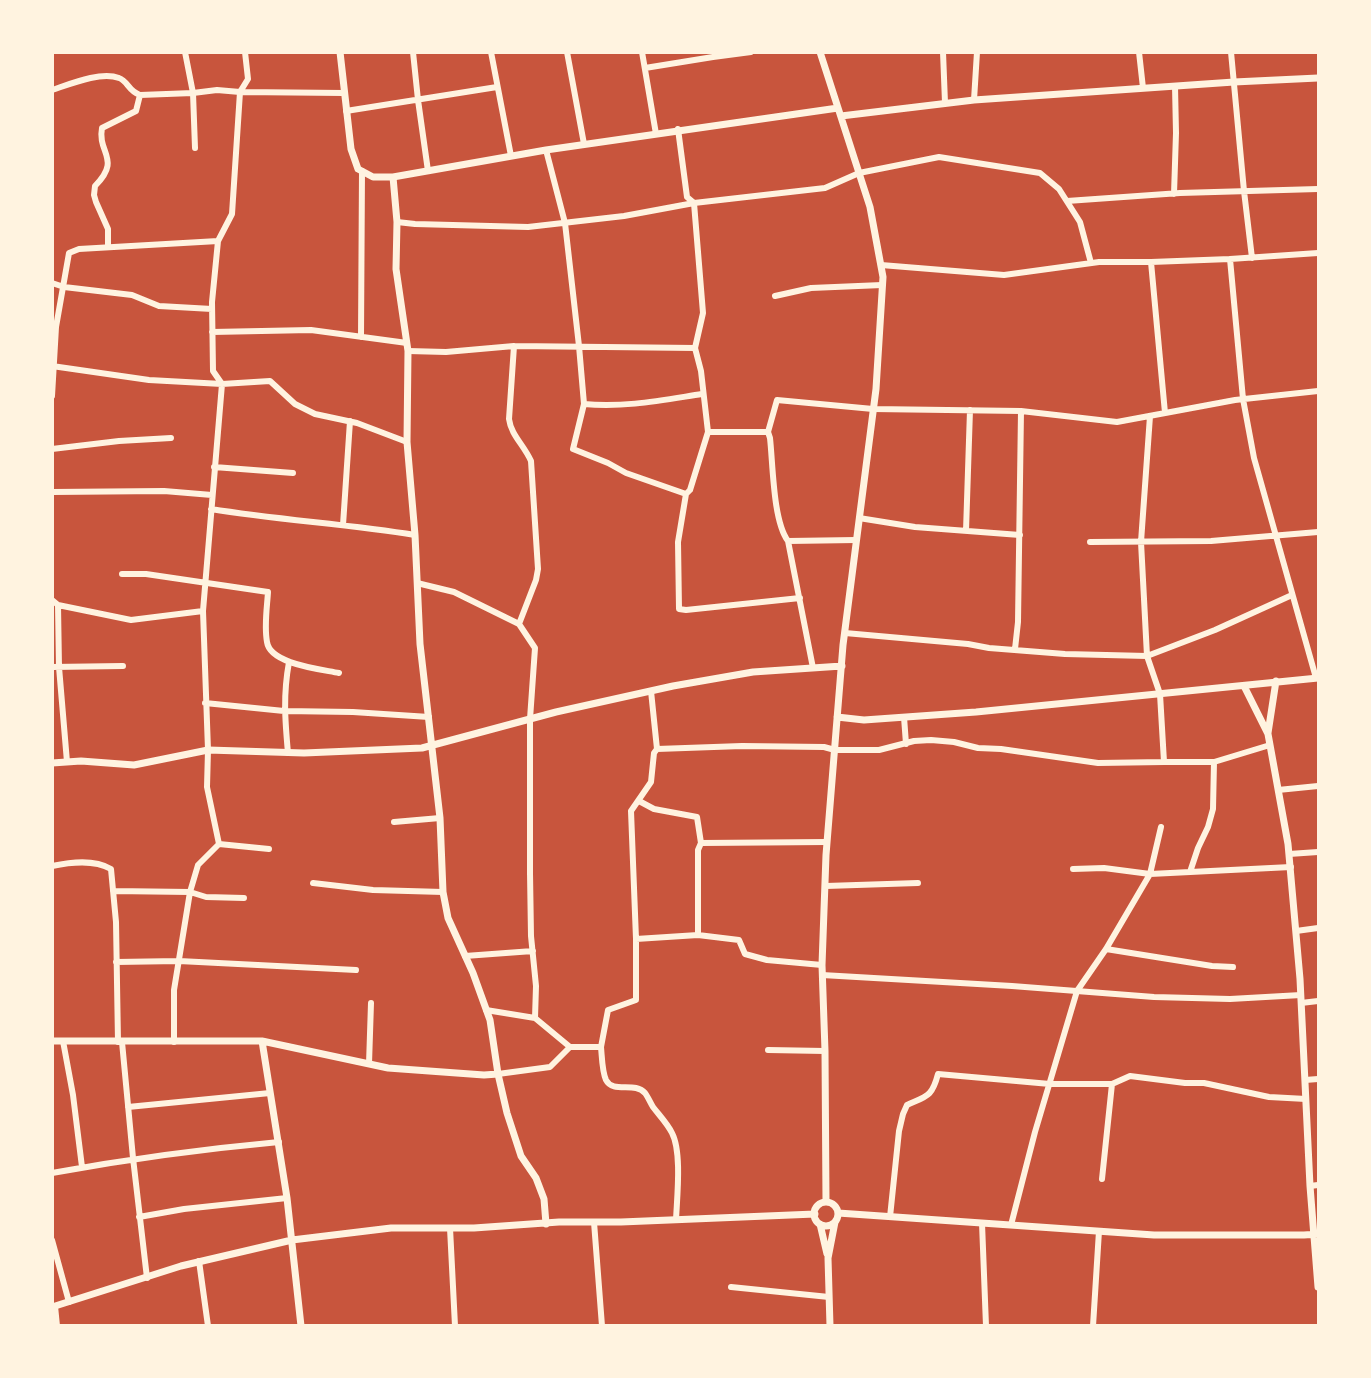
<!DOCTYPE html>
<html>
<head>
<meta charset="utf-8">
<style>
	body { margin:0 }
	#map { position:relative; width:1371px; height:1378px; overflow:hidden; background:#c8553d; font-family:"Archivo Narrow",sans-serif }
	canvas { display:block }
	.frame { position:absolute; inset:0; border:54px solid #fff3e0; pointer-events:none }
</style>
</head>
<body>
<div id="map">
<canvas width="1371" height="1378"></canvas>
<div class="frame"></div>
</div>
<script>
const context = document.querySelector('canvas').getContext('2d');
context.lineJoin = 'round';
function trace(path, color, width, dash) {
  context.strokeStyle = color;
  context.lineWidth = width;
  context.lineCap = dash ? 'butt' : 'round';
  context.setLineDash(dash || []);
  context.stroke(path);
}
const minor = new Path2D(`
	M185,52L193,93L195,148
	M413,52L418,100L428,171
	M491,52L511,156
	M567,52L584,144
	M642,52L656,134
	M943,52L945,103
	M1139,52L1143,88
	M1231,52L1244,191L1252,258
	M645,68L713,57L751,52
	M52,90C70,84 101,71 119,78C128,81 128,91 140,95L193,93L217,90L240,92L344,93
	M974,100L977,52
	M346,111L497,87
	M678,129L687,197L694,203L703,313L695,348L701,371L708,432L690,490L686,494L678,542L679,609L686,610L800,598
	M546,150L565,223L579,346L584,404L573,449L608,463L626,473L686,494
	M1174,194L1176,133L1175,86
	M1067,201L1180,193L1318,189
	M397,222L415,224L528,227L624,216L694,203L825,188L859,173L939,157L1040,173L1059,189L1080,222L1091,263
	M108,247V229L96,202L94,195L95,186C122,159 97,153 102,128L136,111L140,95
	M1230,259L1243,399L1254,458L1316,678
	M1151,262L1165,413
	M881,265L1004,275L1099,262H1151L1230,259L1318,253
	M52,283L64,287L132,295L159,306L212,309
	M775,296L811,288L882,285
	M212,332L311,330L407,343
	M361,337L362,171
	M514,346L509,419C511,435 524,445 531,461L538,569L536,580L519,624
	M408,351L446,352L514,346L695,348
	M52,366L149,380L222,384L270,381L295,404L315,414L357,423L407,442
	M52,396L56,327L69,253L79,249L218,241
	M584,404C624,408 663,400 702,394
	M1150,416L1141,542L1147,656L1160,694L1164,762
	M708,432H768
	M52,449L119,441L171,438
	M214,467L293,473
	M52,492L164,491L212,495
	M211,509C279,520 347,524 415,535
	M859,518L915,527L1020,535
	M343,525L350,421
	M966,531L970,410
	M788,541L856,540
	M1090,542L1211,541L1318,532
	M122,574H146L268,592C267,608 264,626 267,642C270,664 320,669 339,673
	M417,583L454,592L519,624L535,648L530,719V873L531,936L536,986L535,1018
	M52,600L58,605L131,620L203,611
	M58,605L59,667L67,762
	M845,633L968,644L989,648L1065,654L1147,656L1215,630L1292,595
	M1015,649L1018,622L1021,411
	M52,667L123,666
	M813,668L788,541C773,521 773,465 770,438L768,432L777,400L873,409L1021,411L1117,422L1235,400L1318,391
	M205,703L284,711L353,712L429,717
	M904,717L906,744
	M657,749L742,746L824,747L835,750H879L914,741L931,740L954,742L978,748L1001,749L1098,763L1164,762H1214L1270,745
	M288,753C285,720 283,695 289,662
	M1278,790L1318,786
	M639,801L654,809L697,817L701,843L698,850V935
	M394,822L440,818
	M701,843L827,842
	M219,844L207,787L208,750L203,611L222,384L213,371L212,302L218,241L232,214L240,92L248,79L245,52
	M1289,854L1318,852
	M52,866C71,862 94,859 111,869L116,922L118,1042
	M1073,869L1104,868L1150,874L1291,867
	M1190,872L1198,848L1208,827L1213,809L1214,762
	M313,883L373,890L443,892
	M826,886L918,883
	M113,891L190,892L206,897L244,898
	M1296,931L1318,928
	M636,939L631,811L651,782L654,753L657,749L651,691
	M1106,949L1212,966L1233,967
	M465,956L533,951
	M116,962L179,961L356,970
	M822,975L1012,986L1154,997L1230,999L1301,995
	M1301,1003L1318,1001
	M486,1010L535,1018L570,1047H601L608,1010L636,1000V939L698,935L739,940L745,954L767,960L822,965
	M63,1041L73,1095L82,1167
	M122,1042L133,1158L147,1278
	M174,1042V990L190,892L198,865L219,844L269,849
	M601,1047C602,1057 602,1071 606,1080C613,1094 635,1081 645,1093C648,1097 650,1102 653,1107C659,1115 667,1123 672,1133C682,1152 677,1197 676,1220
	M768,1050L825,1051
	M369,1064L371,1003
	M498,1074L550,1067L570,1047
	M1305,1080L1318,1079
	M128,1107L270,1093
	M52,1173C128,1159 203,1149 279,1142
	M1102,1179L1112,1084L1130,1076L1185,1083H1204L1269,1097L1306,1099
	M1310,1186L1318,1185
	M139,1217L184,1209L287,1198
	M890,1217L899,1131L903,1114L907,1105C927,1096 932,1097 938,1074L1050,1084H1112
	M594,1222L602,1326
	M982,1223L986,1326
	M1011,1225L1035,1132L1077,991L1106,949L1150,874L1161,827
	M450,1228L455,1326
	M52,1240L69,1302
	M199,1261L208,1326
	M731,1287L829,1297
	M55,1306L57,1326
	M1093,1326L1099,1231`);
const tertiary = new Path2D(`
	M340,52L351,149L358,169L373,177H393L546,150L838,108
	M820,52L870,207L883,277L876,389L843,645L826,855L822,965L825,1051L826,1202
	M841,116L974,100L1234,82L1318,78
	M393,177L397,222L396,269L408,351L407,442L415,535L420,644L440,818L443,892L448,918L473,973L490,1020L498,1074L507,1113L521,1156L536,1178L544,1199L546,1224
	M1244,686L1268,734L1288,844L1300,979L1310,1186L1318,1287
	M837,717L864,720L976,712L1318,678
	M1268,733L1276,681
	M52,763L81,761L134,765L208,750L304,753L422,748L556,712L673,686L753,672L842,666
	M52,1041H262L388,1068L484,1075L498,1074
	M262,1041L287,1198L301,1326
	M814 1214a12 12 0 1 1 24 0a12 12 0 1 1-24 0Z
	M838,1213L1154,1235H1304L1318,1234
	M820,1224L827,1254
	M52,1307L181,1266L292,1240L391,1228H474L559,1222H621L815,1214
	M830,1326L828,1258L835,1222`);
trace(minor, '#fff3e0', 6);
trace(tertiary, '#fff3e0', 7);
</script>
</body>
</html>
